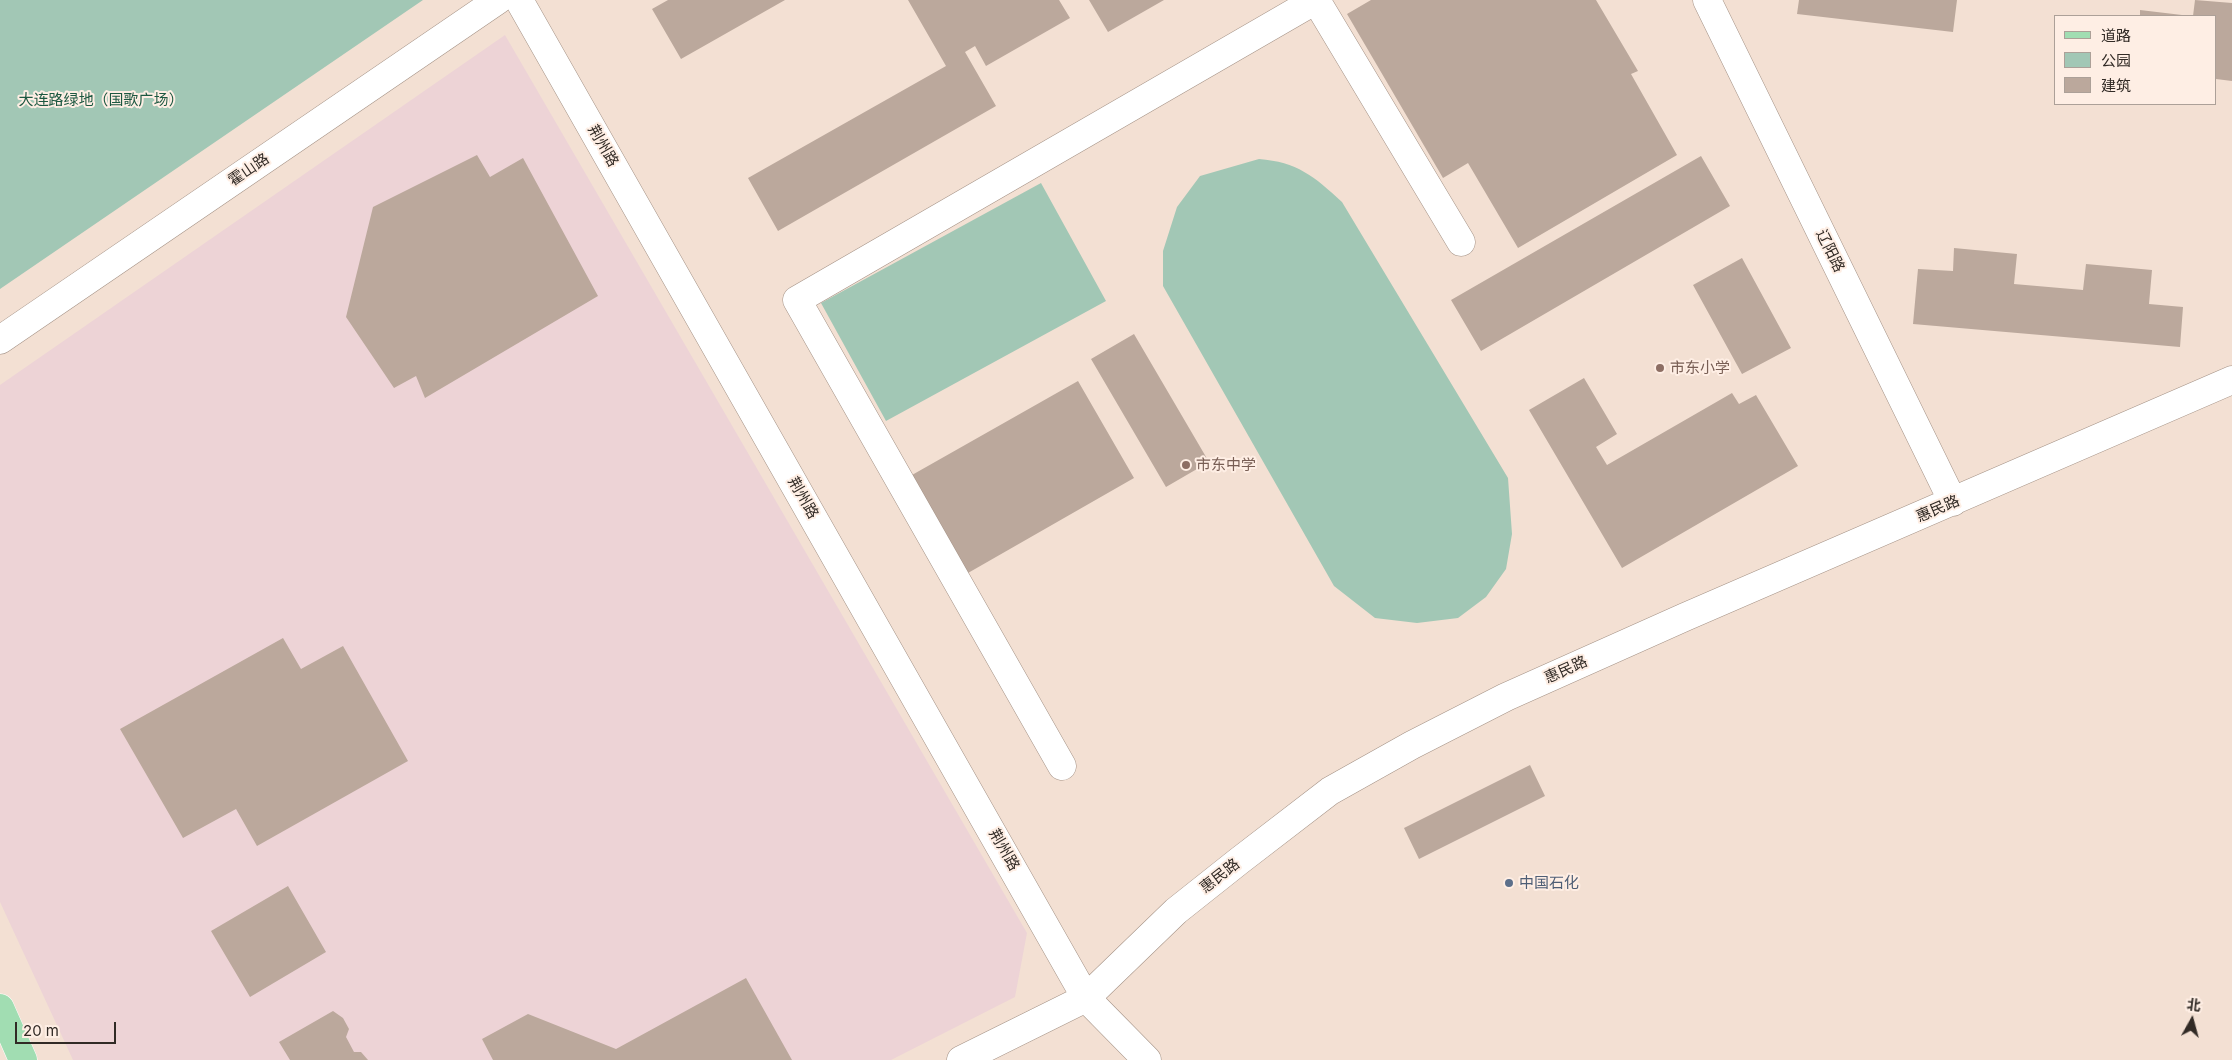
<!DOCTYPE html>
<html>
<head>
<meta charset="utf-8">
<style>
	body { margin:0 }
	#map { position:relative; width:2232px; height:1060px; overflow:hidden; background:#f3e0d3; font-family:Inter,"Noto Sans SC",sans-serif }
	canvas { display:block }
	.legend { position:absolute; left:2054px; top:15px; width:162px; height:90px; box-sizing:border-box; background:#feeee4; border:1px solid #aca098; margin:0; padding:6px 9px; list-style:none; font-size:15px; color:#312a25 }
	.legend li { display:flex; align-items:center; gap:10px; height:25px }
	.legend b { width:25px; border:1px solid #aca098 }
	.north { position:absolute; left:2167px; top:995px; width:50px; height:50px; -webkit-text-stroke:4px #feeee4; paint-order:stroke; rotate:7deg; font-size:14px; font-weight:700; line-height:20px; text-align:center; color:#312a25 }
	.north::after { content:''; display:block; margin:auto; width:18px; height:22px; background:#312a25; clip-path:polygon(50% 0,100% 100%,50% 72%,0 100%) }
	.scale { position:absolute; left:15px; top:1022px; width:101px; height:22px; box-sizing:border-box; border:2px solid #312a25; border-top:0; padding-left:6px; font-size:15px; line-height:18px; white-space:nowrap; color:#312a25; -webkit-text-stroke:4px #feeee4; paint-order:stroke }
</style>
</head>
<body>
<div id="map">
<canvas width="2232" height="1060"></canvas>
<ul class="legend">
<li><b style="height:6px;background:#a1ddb2"></b>道路</li>
<li><b style="height:14px;background:#a2c7b5"></b>公园</li>
<li><b style="height:14px;background:#bba89c"></b>建筑</li>
</ul>
<div class="north">北</div>
<div class="scale">20 m</div>
</div>
<script>
const context = document.querySelector('canvas').getContext('2d');
context.lineJoin = 'round';
function fillPath(path, color) {
  context.fillStyle = color;
  context.fill(path, 'evenodd');
}
function trace(path, color, width, dash) {
  context.strokeStyle = color;
  context.lineWidth = width;
  context.lineCap = dash ? 'butt' : 'round';
  context.setLineDash(dash || []);
  context.stroke(path);
}
function label(font, color, halo, rows, align = 'center') {
  context.font = font + ' Inter,"Noto Sans SC",sans-serif';
  context.lineWidth = 4;
  context.setLineDash([]);
  context.textBaseline = 'middle';
  context.strokeStyle = halo;
  context.fillStyle = color;
  for (const [text, x, y, turn = 0] of rows) {
    context.save();
    context.translate(x, y);
    context.rotate((+turn || 0) * Math.PI / 180);
    context.textAlign = isNaN(turn) ? turn : align;
    if (halo) context.strokeText(text, 0, 0);
    context.fillText(text, 0, 0);
    context.restore();
  }
}
const commercial = new Path2D(`
	M505,35L1027,933L1015,997L891,1060H73L0,902V385Z`);
const green = new Path2D(`
	M0,0H423L0,289Z
	M1259,159C1297,162 1314,176 1342,202L1508,478L1512,534L1506,569L1486,597L1458,618L1417,623L1375,618L1334,586L1163,286V251L1177,207L1200,176Z
	M1041,183L1106,301L886,421L821,303Z`);
const building = new Path2D(`
	M668,0H785L681,59L652,9Z
	M908,0H1059L1070,18L986,66L975,46L965,52L996,106L778,231L748,178L946,66Z
	M1089,0H1164L1108,32Z
	M1371,0H1596L1638,71L1631,74L1677,155L1518,248L1468,163L1443,178L1347,14Z
	M1799,0H1957L1953,32L1797,14Z
	M2195,0L2232,3V81L2216,79V16H2193Z
	M2140,10L2182,15V16H2140Z
	M477,155L490,177L523,158L598,296L425,398L416,376L394,388L346,317L373,207Z
	M1701,156L1730,206L1481,351L1451,300Z
	M1954,248L2017,254L2014,284L2083,290L2086,264L2152,270L2149,304L2183,307L2180,347L1913,324L1918,269L1953,271Z
	M1742,258L1791,348L1742,374L1693,285Z
	M1134,334L1209,462L1166,487L1091,359Z
	M1584,378L1617,434L1596,447L1607,465L1732,393L1739,404L1756,395L1798,466L1622,568L1529,410Z
	M1078,381L1134,478L968,573L912,475Z
	M283,638L301,669L343,646L408,761L257,846L236,809L183,838L120,729Z
	M1530,765L1545,796L1419,859L1404,828Z
	M288,886L326,952L250,997L211,931Z
	M746,978L792,1060H493L482,1039L528,1014L616,1049Z
	M333,1011L343,1018L349,1029L346,1037L354,1052H361L368,1060H290L279,1042Z`);
const minor = new Path2D(`
	M519,0L1086,998L1147,1060
	M1707,0L1953,502
	M0,340L498,0
	M1062,766L797,300L1316,0L1461,242
	M961,1060L1086,998L1176,911L1239,861L1330,791L1412,745L1506,697L1685,617L2232,380`);
const major = new Path2D(`
	M0,1008L23,1060`);
const markers = [
	[1660,368,5,"#8d6e63"],
	[1186,465,5,"#8d6e63"],
	[1509,883,5,"#5c6f8a"]
];
const parkNames = [
	["大连路绿地（国歌广场）",101,100]
];
const streetNames = [
	["荆州路",603,146,60],
	["霍山路",249,170,-34],
	["辽阳路",1830,251,64],
	["荆州路",803,498,60],
	["惠民路",1938,509,-23],
	["惠民路",1566,670,-24],
	["荆州路",1004,850,60],
	["惠民路",1220,876,-38]
];
const educationNames = [
	["市东小学",1670,368],
	["市东中学",1196,465]
];
const serviceNames = [
	["中国石化",1519,883]
];
fillPath(commercial, '#edd3d6');
fillPath(green, '#a2c7b5');
fillPath(building, '#bba89c');
trace(minor, '#a49286', 29);
trace(major, '#fff', 29);
trace(minor, '#fff', 28);
trace(major, '#a1ddb2', 28);
for (const [x, y, r, color] of markers) {
  const dot = new Path2D();
  dot.arc(x, y, r, 0, 2 * Math.PI);
  context.fillStyle = color;
  context.fill(dot);
  trace(dot, '#feeee4', 2);
}
label('15px', '#1d5841', '#feeee4', parkNames);
label('15px', '#312a25', '#feeee4', streetNames);
label('15px', '#785e54', '#feeee4', educationNames, 'left');
label('15px', '#4e5e75', '#feeee4', serviceNames, 'left');
</script>
</body>
</html>
